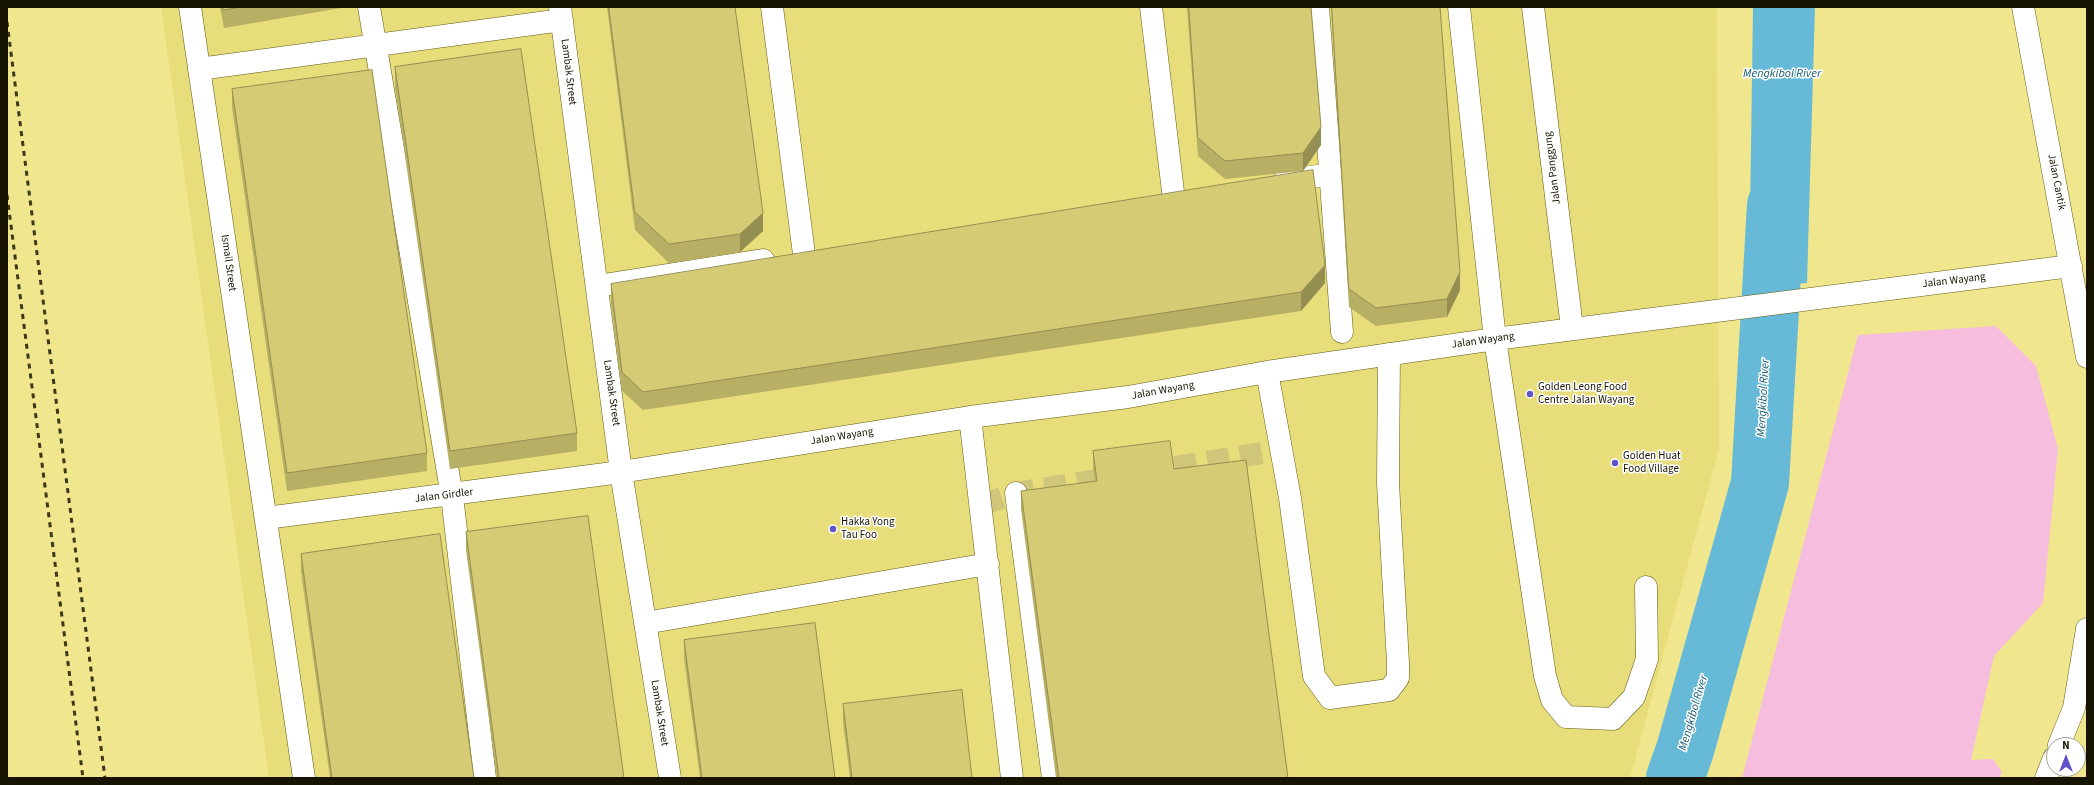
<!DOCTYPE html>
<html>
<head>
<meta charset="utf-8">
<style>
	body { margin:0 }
	#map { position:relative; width:2094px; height:785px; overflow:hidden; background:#f0e68e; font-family:"Source Sans 3",sans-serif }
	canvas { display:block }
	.frame { position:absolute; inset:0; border:8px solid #161300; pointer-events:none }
	.north { position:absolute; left:2046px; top:737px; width:40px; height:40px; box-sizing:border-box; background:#fff; border:1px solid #a2a199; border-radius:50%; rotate:0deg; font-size:11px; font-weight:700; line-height:16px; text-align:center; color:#161300 }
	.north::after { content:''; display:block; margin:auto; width:14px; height:18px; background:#5f52cb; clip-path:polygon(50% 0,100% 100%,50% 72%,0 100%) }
</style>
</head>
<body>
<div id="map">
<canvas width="2094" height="785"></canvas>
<div class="frame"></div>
<div class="north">N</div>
</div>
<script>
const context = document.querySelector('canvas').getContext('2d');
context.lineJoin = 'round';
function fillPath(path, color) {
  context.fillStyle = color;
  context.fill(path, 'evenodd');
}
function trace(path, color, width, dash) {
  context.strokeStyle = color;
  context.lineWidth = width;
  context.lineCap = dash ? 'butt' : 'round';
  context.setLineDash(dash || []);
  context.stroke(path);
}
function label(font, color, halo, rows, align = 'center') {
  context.font = font + ' "Source Sans 3",sans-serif';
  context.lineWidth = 3;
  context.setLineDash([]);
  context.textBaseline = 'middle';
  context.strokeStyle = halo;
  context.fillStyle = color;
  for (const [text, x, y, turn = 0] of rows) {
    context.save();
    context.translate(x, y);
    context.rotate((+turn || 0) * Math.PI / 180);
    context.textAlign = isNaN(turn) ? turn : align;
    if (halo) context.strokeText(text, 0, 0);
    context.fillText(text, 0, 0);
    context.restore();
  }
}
const built = new Path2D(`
	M161,7H1717L1719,449L1630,778H269Z`);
const green = new Path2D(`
	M1996,326L2036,366L2058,449L2043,603L1994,656L1971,760L1993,759L2002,772L2000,778H1742L1858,335Z`);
const water = new Path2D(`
	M1753,7H1815L1807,283L1749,287Z`);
const river = new Path2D(`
	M1675,778L1685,750L1760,483L1776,205`);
const minorTunnel = new Path2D(`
	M981,505L1016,493L1281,450`);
const minor = new Path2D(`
	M190,7L304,778
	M369,7L452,496L485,778
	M560,7L621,472L670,778
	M772,7L804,254
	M1151,7L1174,200
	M1318,7L1342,332
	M1459,7L1495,339L1545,676L1552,700L1566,717L1613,719L1634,697L1647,659L1646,587
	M1533,7L1572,328
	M2023,7L2087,357
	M199,69L562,20
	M1284,181L1331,174
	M597,286L763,260
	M1267,372L1290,498L1314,676L1330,698L1389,690L1398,678V663L1388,483L1389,354
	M970,417L1012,778
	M1016,493L1053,778
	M266,518L621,472L970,417L1128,397L1267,372L1495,339L2071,266
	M645,623L988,564
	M2059,745L2074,708L2087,629
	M2046,778L2054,758`);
const rail = new Path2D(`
	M7,22L105,778
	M7,195L83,778`);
const wall = new Path2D(`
	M220,7H347L224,28Z
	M607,7H735L763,231L740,252L669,263L635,230Z
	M1187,7H1311L1321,145L1303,171L1225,179L1198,156Z
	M1331,7H1440L1460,290L1447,317L1376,326L1349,307Z
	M395,67L577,433V451L450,469L395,86Z
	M232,89L427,453V471L287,491L232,107Z
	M1325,283L1301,311L643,410L622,391L611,303V284Z
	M1093,451L1174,469L1288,778H1056L1021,509V491L1095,481L1093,469Z
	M466,532L624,778H497L466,550Z
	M301,554L474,778H330L301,572Z
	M684,640L835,778H700L684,658Z
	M843,704L972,778H850L843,722Z`);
const shadedWall = new Path2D(`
	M1321,127V145L1303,171V153Z
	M763,213V231L740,252V234Z
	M1325,265V283L1301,311V292Z
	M1460,272V290L1447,317V299Z`);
const building = new Path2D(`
	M223,7H241L224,10Z
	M609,7H735L763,213L740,234L669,244L635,212Z
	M1189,7H1311L1321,127L1303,153L1225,161L1198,138Z
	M1332,7H1440L1460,272L1447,299L1376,308L1349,289Z
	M521,49L577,433L450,451L395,67Z
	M372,70L427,453L287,473L232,89Z
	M1313,170L1325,265L1301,292L643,392L622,372L611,284Z
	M1170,441L1174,469L1246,460L1288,778H1059L1021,491L1097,481L1093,451Z
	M588,516L624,778H499L466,532Z
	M440,534L474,778H332L301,554Z
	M815,623L835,778H702L684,640Z
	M962,690L972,778H852L843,704Z`);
const markers = [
	[1530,394,4,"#5f52cb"],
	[1615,463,4,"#5f52cb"],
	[833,529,4,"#5f52cb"]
];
const streetNames = [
	["Lambak Street",568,72,83],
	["Jalan Panggung",1553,168,-97],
	["Jalan Cantik",2056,182,79],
	["Ismail Street",228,263,82],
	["Jalan Wayang",1954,281,-7],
	["Jalan Wayang",1483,341,-8],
	["Jalan Wayang",1163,391,-10],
	["Lambak Street",611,393,82],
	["Jalan Wayang",842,437,-9],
	["Jalan Girdler",444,496,-7],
	["Lambak Street",659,713,81]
];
const poiNames = [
	["Golden Leong Food",1538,388],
	["Centre Jalan Wayang",1538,401],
	["Golden Huat",1623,457],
	["Food Village",1623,470],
	["Hakka Yong",841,523],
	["Tau Foo",841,536]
];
const waterNames = [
	["Mengkibol River",1782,74],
	["Mengkibol River",1764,398,-87],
	["Mengkibol River",1694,713,-74]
];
fillPath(built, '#e8dd7b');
fillPath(green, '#f6bdde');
fillPath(water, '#66bad7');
trace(river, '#66bad7', 58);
trace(minorTunnel, '#cfc679', 22, [22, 11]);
trace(minor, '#635b15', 23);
trace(minor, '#fff', 22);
trace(rail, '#3c3819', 3, [5, 5]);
fillPath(wall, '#b7af64');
fillPath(shadedWall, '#958e51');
fillPath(building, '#d5cb74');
trace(building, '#958e51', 1);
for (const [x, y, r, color] of markers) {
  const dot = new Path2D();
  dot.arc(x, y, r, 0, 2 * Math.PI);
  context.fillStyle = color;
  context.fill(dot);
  trace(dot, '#fff', 1.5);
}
label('11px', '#161300', '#fff', streetNames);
label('11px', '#161300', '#fff', poiNames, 'left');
label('italic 12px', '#185c71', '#fff', waterNames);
</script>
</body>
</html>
